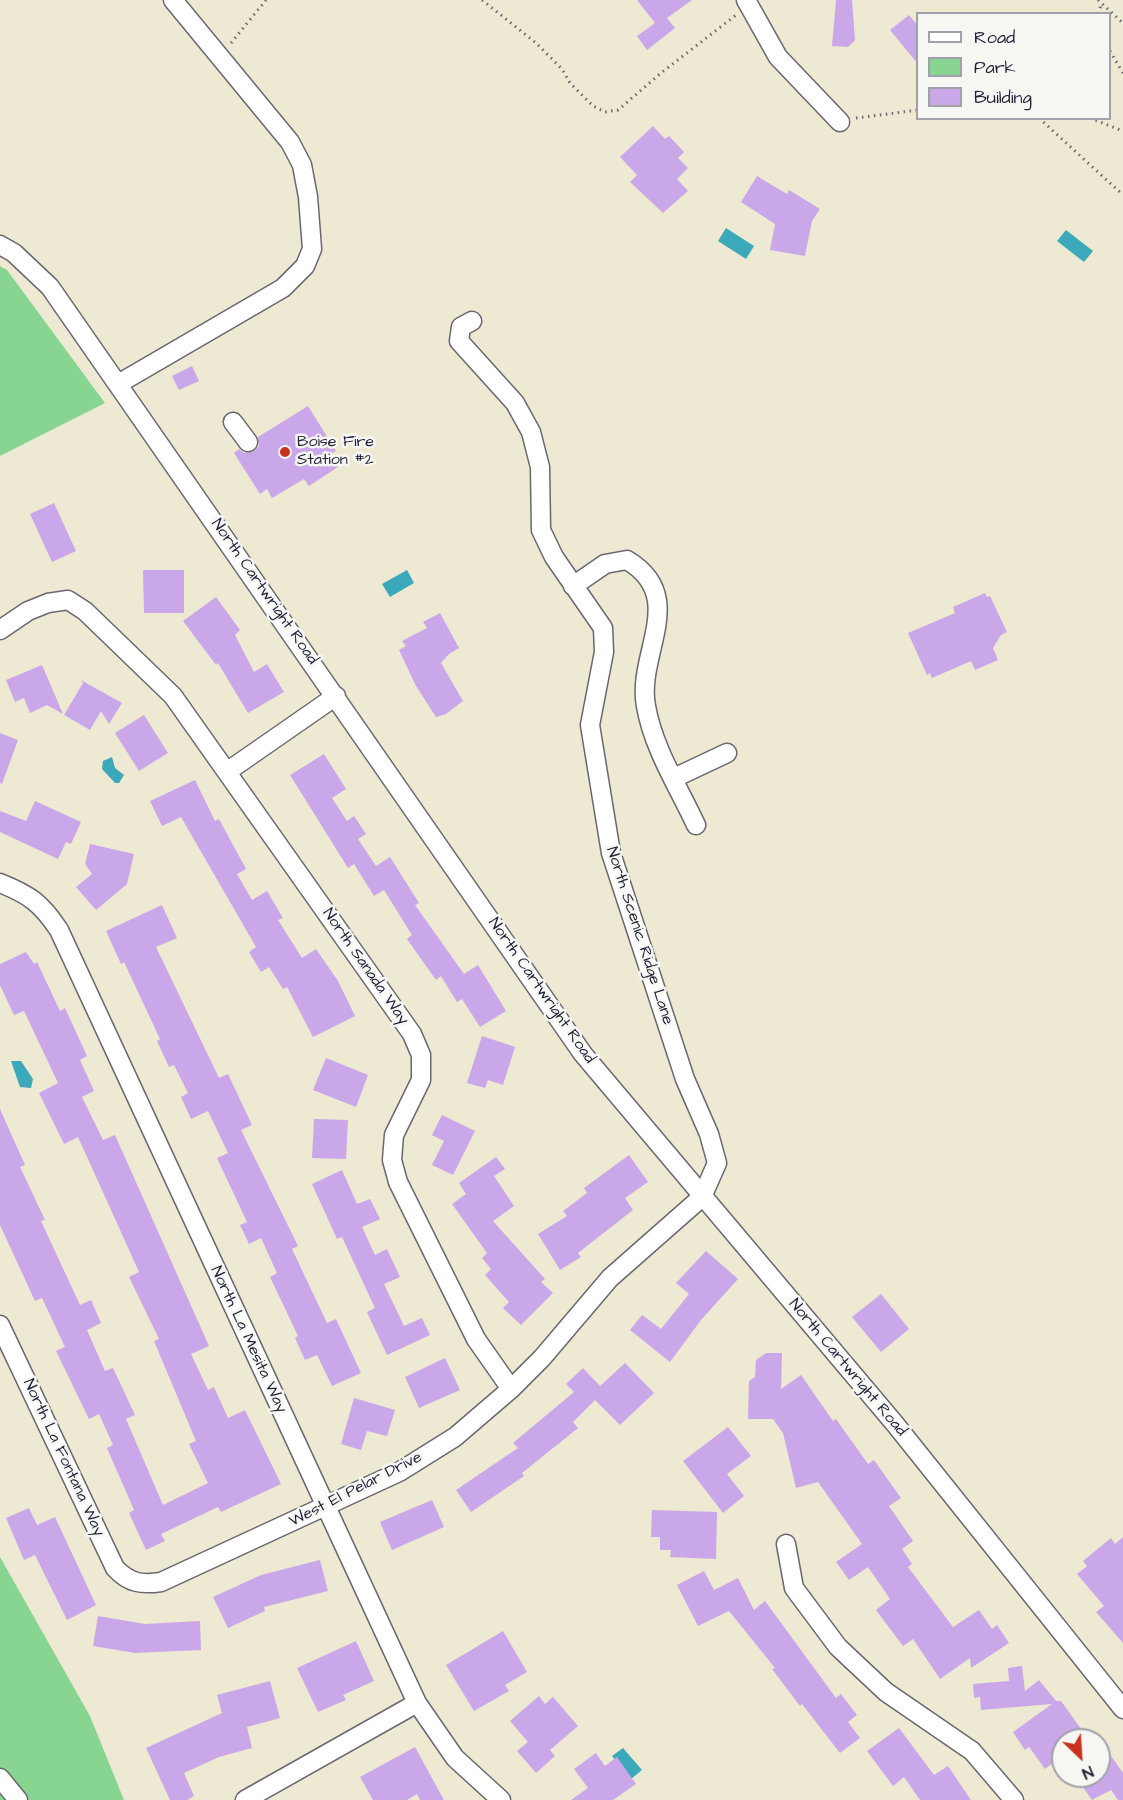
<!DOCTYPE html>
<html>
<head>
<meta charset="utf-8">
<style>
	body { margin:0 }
	#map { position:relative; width:1123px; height:1800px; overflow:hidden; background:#eee9d3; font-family:"Architects Daughter",sans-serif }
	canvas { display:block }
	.legend { position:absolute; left:916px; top:12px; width:195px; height:108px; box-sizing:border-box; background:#f6f6f2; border:2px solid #a1a1a9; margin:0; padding:8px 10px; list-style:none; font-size:18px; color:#22223b }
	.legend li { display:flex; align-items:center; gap:12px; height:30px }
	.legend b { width:30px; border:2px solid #a1a1a9 }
	.north { position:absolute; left:1051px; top:1728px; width:60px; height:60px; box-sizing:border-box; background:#f6f6f2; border:2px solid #a1a1a9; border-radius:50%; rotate:155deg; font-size:16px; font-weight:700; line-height:24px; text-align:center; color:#22223b }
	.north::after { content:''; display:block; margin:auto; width:21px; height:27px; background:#c8321e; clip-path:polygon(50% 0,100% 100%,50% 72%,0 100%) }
</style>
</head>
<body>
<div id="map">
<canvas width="1123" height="1800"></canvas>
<ul class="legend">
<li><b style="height:8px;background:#fff"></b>Road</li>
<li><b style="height:16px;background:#88d592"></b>Park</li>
<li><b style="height:16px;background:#caa7e8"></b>Building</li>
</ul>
<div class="north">N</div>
</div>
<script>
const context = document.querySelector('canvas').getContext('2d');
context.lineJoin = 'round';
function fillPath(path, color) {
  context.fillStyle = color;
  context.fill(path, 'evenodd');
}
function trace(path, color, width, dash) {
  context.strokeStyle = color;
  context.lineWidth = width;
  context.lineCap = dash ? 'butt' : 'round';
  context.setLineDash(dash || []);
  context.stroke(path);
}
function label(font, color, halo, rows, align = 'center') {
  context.font = font + ' "Architects Daughter",sans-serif';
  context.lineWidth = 5;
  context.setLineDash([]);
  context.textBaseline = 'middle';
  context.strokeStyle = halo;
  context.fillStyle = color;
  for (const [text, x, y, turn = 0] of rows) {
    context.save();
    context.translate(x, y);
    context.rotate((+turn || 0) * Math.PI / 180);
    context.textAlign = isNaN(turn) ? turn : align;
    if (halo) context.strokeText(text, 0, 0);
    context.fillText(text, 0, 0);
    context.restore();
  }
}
const green = new Path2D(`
	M0,266L7,270L105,403L0,456Z
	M0,1557L90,1716L124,1800H0Z`);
const water = new Path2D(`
	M726,228L754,246L746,259L718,241Z
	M1066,230L1093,251L1084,262L1057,241Z
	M407,570L414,583L390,597L382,584Z
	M112,757L115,768L124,775L119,783H115L102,769L103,761Z
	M11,1061H21L33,1079L31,1088L20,1087Z
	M623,1748L642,1770L631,1779L612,1756Z`);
const building = new Path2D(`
	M637,0H692L667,18L675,28L647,50L637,36L655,23Z
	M836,0H852L855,40L848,47L832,46Z
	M909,15L918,26V64L890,30Z
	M653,126L665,139L669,136L684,152L678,158L688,168L677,179L688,191L663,213L630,182L637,175L620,157Z
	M757,176L787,194L789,190L820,209L812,221L805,256L770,250L775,224L741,202Z
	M192,366L199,381L179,390L172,376Z
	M308,406L336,451L330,454L338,467L309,486L304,479L272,498L267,489L260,494L234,453L239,449L244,453L254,451L259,446L258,437Z
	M54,503L76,551L52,562L30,514Z
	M143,570H184V613H144Z
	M985,593L987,597L990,596L1007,632L1001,635L993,648L998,660L975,670L971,661L932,678L930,673L927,675L908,633L955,613L953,607Z
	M216,597L240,630L235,635L254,672L267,664L284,692L248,713L218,663L216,665L183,621Z
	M440,613L459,648L449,654L441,663L463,701L446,714L436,717L416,686L399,650L406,646L402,641L427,628L423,622Z
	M42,665L63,714L47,705L30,713L24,698L15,702L6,680Z
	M81,680L122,703L109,724L101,711L90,730L64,715L83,683Z
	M144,715L168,753L139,771L115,733Z
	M0,733L18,740L2,784L0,783Z
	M324,754L346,789L332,798L347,821L354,816L366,834L358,839L376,866L390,857L419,903L415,905L464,974L478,965L506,1011L480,1027L462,999L457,1002L441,976L436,980L407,939L412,935L384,890L374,896L354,864L348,868L290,775Z
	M195,780L215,821L219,819L246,869L237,874L252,900L267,891L283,918L278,920L302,958L316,949L338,981L355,1016L313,1037L287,987L283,989L269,967L261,972L249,952L256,947L181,817L162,826L150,801Z
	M35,801L81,822L71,844L66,842L58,859L0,832V811L26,821Z
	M90,844L134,854L127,884L96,910L76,887L92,874L85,864Z
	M162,905L177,938L156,947L219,1078L228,1074L252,1125L241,1130L298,1246L292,1249L327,1323L336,1319L361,1373L332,1386L317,1355L305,1360L295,1338L298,1336L270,1277L277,1273L261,1238L249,1244L240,1225L247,1222L217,1158L228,1153L208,1111L191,1119L181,1097L188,1093L174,1065L169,1067L157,1041L160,1039L124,962L121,964L106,931Z
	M26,952L34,964L37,962L60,1011L65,1008L87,1056L80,1060L94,1091L82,1097L103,1140L115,1135L209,1346L191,1354L208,1390L214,1387L228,1418L245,1410L281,1484L221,1512L218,1507L161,1534L165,1541L146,1550L129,1513L134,1510L107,1448L113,1445L99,1414L89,1419L56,1351L65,1347L42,1298L35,1301L0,1225V1109L25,1165L20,1167L45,1220L41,1221L80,1305L91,1300L101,1323L87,1330L105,1371L113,1368L135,1415L126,1419L163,1505L208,1483L189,1444L196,1441L154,1341L159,1339L129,1277L139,1272L78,1137L64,1144L39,1093L58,1083L24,1011L14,1015L0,985V964Z
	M482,1036L515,1047L503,1085L488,1080L485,1088L467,1083Z
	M326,1058L368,1075L356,1107L313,1090Z
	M442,1115L475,1131L453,1175L432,1165L444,1141L432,1135Z
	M314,1119L348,1120L346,1159L312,1158Z
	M629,1155L648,1182L625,1198L633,1210L578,1253L581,1257L560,1270L538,1234L567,1216L563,1211L587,1193L584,1188Z
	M496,1157L505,1169L494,1176L514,1206L493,1221L545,1279L541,1282L553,1293L521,1325L503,1308L509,1302L485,1275L491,1269L482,1258L487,1253L452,1204L466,1194L459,1183Z
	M342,1170L357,1204L370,1199L380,1219L362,1227L375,1255L387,1249L400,1277L384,1284L404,1326L422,1318L430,1335L387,1355L367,1312L375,1308L342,1237L337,1239L312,1184Z
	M706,1251L738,1279L701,1320L670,1362L630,1330L642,1315L661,1329L689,1294L676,1283Z
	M881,1294L909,1329L881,1352L852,1317Z
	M766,1353H782L781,1389L801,1375L833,1421L836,1419L868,1464L874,1460L901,1498L889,1506L913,1541L902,1549L912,1564L908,1567L953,1627L979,1610L992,1629L997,1625L1009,1643L971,1668L970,1658L940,1679L913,1639L903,1646L876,1610L890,1599L868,1567L849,1580L836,1562L862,1544L818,1482L796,1488L783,1433L773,1419H748L749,1381L755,1377L756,1360Z
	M445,1358L460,1390L419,1408L405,1377Z
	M625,1363L654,1393L620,1425L595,1400L573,1422L578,1428L522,1473L524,1476L471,1512L456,1490L518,1448L513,1443L574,1392L566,1384L583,1368L600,1386Z
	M354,1398L395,1410L387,1436L367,1431L361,1450L341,1444Z
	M728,1427L751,1456L727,1474L744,1496L723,1513L683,1461Z
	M432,1500L444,1527L392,1550L380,1522Z
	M29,1508L37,1525L55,1517L96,1605L67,1620L35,1555L24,1560L6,1518Z
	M652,1510L717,1512L716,1559L670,1557L671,1550H660V1537H651Z
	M1123,1537V1643L1096,1612L1104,1606L1077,1574L1087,1566L1083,1561L1111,1538L1115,1544Z
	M320,1560L328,1591L264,1607L265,1611L228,1628L213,1597L261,1575Z
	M704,1571L714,1590L738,1578L754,1610L765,1601L836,1698L841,1694L857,1715L848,1722L860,1738L840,1753L802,1704L800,1706L772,1669L775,1668L729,1611L698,1626L677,1585Z
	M98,1616L145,1624L200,1621L201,1650L135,1653L93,1646Z
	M503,1631L527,1672L505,1685L509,1691L474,1711L446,1665Z
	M356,1641L374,1681L343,1695L346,1700L318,1712L297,1668Z
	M1022,1666L1025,1691L1039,1680L1056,1701H1061L1089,1740H1063V1755L1045,1769L1029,1747L1025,1750L1013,1732L1052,1704L981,1710L980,1697L974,1698L973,1684L1009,1681L1008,1668Z
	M270,1681L280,1718L247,1727L252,1748L219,1757L184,1773L194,1796L187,1800H170L146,1748L222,1713L217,1695Z
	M539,1696L545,1704L553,1697L578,1726L550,1750L555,1756L536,1773L517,1751L528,1742L510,1721Z
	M899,1728L934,1775L948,1766L971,1800H920L904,1777L893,1786L867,1751Z
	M1099,1739L1123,1773V1800H1118L1111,1790L1092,1800L1075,1776H1099Z
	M415,1747L444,1800H420L417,1794L407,1800H373L360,1777Z
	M596,1753L605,1766L617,1757L636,1784L613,1800H571L588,1788L574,1769Z`);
const path = new Path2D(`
	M482,0L536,43L562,69L570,83L593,106L605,112L618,110L661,73L736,15
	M1098,0L1123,23
	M1099,14L1101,4
	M231,43L266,0
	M1110,51L1123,73
	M856,118L918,110
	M1039,118L1123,195
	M1090,118L1123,131`);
const minor = new Path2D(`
	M746,0L778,57L840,122
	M0,245L14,253L50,287L583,1054L895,1424L1123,1709
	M118,384L283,288L305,266L312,249L308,197L302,165L290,142L173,0
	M233,422L248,442
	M573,586L605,564L627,560C689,597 636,654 646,706C653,748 679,788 696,825
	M0,630L28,611L48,603L68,600L85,611L173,696L412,1034L421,1055V1080L394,1135L392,1160L398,1182L476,1339L511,1389
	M228,771L336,696
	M674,778L727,753
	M0,883C30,895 41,903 59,930L417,1703L455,1758L501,1800
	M0,1325L115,1568C129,1583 141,1585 161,1582L399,1472L455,1437L511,1389L542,1358L610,1278L702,1197L717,1163L709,1134L685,1079L611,853L590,725L604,652L603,628L554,557L541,530L540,467L531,432L515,403L459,341L461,327L472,321
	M786,1544L794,1588L838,1647L886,1692L972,1751L1014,1800
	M0,1778L18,1800
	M245,1800L417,1703`);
const markers = [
	[285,452,6,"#c8321e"]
];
const poiNames = [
	["Boise Fire",297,443],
	["Station #2",297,461]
];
const streetNames = [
	["North Cartwright Road",264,592,55],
	["North Scenic Ridge Lane",639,936,72],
	["North Sanada Way",365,967,55],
	["North Cartwright Road",541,991,55],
	["North La Mesita Way",248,1340,65],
	["North Cartwright Road",847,1368,50],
	["North La Fontana Way",63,1458,65],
	["West El Pelar Drive",356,1490,-27]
];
fillPath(green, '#88d592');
fillPath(water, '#3ba9ba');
fillPath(building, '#caa7e8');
trace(minor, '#696870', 21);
trace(path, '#696870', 3, [1.5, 4.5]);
trace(minor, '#fff', 18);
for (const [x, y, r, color] of markers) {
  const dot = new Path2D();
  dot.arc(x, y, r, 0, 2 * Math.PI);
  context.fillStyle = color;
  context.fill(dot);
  trace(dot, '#f6f6f2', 2);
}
label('16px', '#22223b', '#f6f6f2', poiNames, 'left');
label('16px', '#22223b', '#f6f6f2', streetNames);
</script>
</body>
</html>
